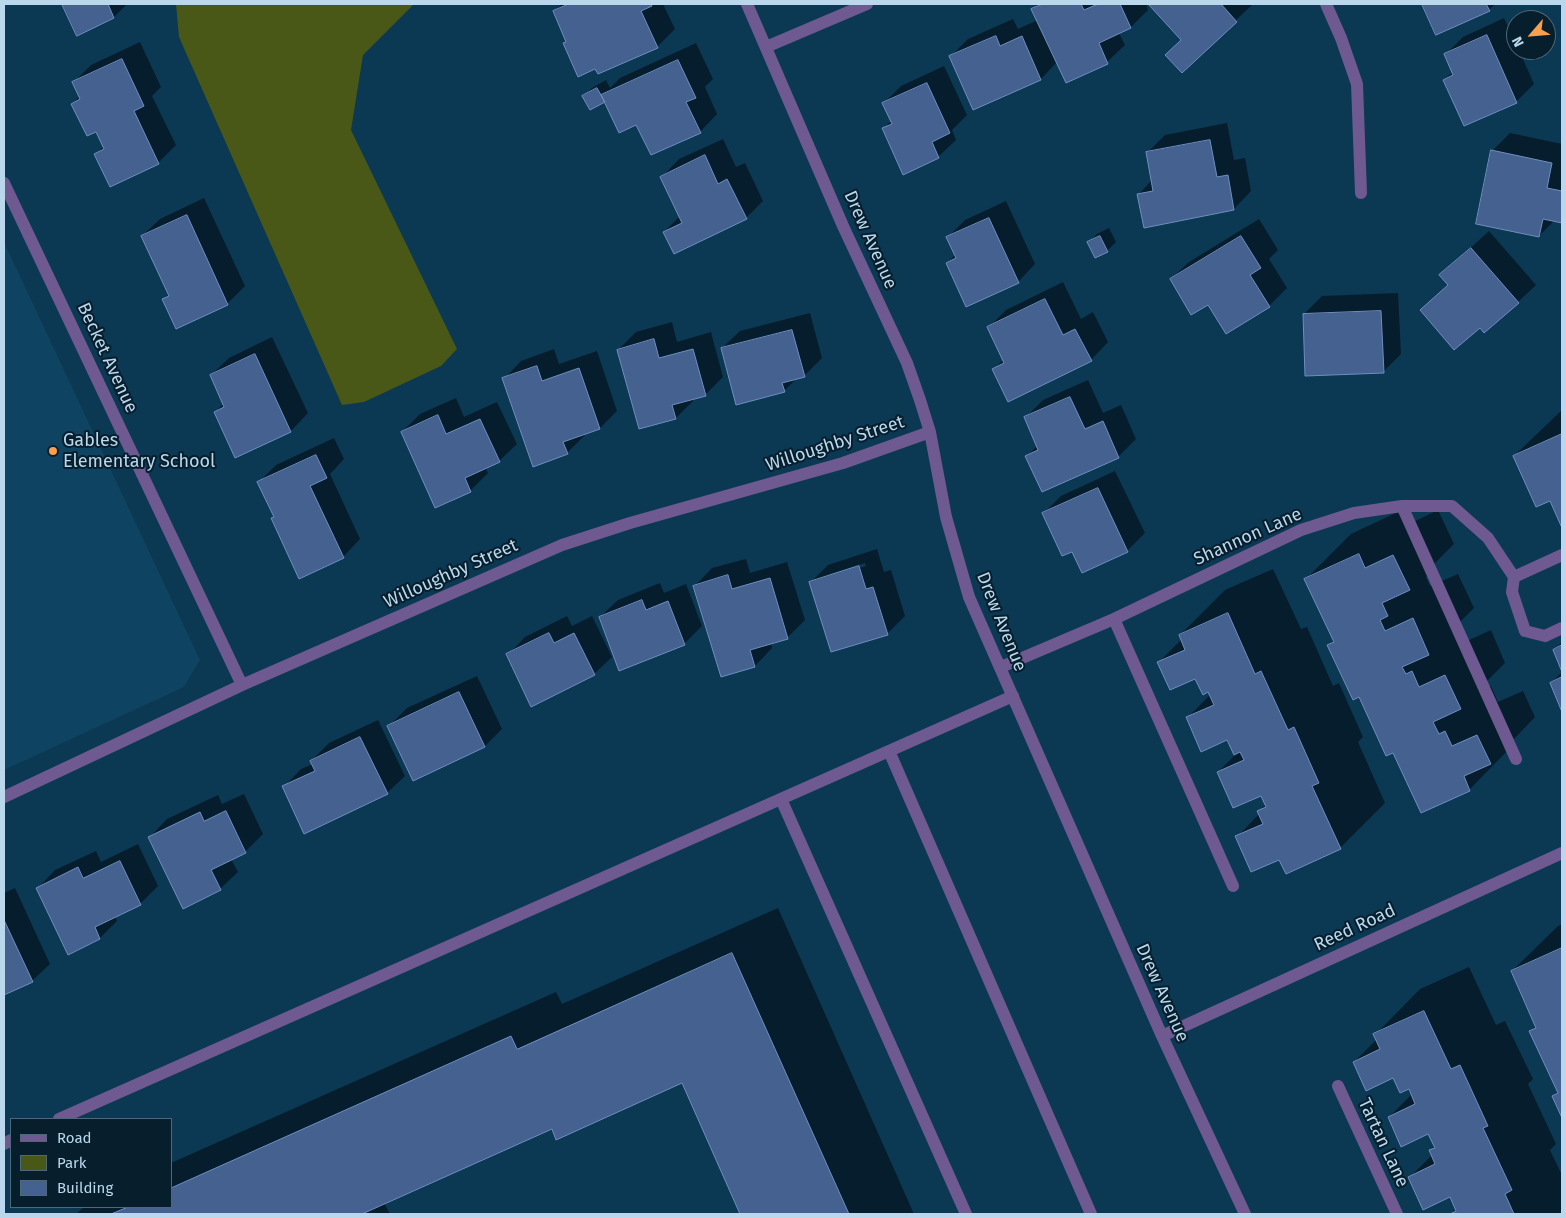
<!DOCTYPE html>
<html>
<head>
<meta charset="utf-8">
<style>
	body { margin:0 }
	#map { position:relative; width:1566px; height:1218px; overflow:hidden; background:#0b3853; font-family:"Fira Sans",sans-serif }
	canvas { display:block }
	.frame { position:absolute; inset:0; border:5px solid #bbd7ec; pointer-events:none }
	.legend { position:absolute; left:10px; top:1118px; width:162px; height:90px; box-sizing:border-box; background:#071e2d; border:1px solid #4f6879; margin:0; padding:6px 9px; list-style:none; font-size:15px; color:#bbd7ec }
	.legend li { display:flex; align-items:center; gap:10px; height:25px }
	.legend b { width:25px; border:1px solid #4f6879 }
	.north { position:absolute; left:1506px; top:10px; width:50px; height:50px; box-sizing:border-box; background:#071e2d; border:1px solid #4f6879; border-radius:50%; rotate:243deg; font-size:14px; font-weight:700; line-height:20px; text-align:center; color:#bbd7ec }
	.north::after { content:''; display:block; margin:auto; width:18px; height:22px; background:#f99f4d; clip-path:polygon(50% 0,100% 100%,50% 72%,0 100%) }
</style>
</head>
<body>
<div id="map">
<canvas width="1566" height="1218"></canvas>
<div class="frame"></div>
<ul class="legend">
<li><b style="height:6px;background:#6e5990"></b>Road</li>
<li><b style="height:14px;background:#4a5817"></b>Park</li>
<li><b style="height:14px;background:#446190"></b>Building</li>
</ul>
<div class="north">N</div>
</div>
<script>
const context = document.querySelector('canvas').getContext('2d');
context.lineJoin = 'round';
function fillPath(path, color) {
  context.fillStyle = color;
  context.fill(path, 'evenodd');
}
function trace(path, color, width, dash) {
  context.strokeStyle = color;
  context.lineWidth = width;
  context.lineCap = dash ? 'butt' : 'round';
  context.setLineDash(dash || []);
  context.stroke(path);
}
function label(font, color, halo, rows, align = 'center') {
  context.font = font + ' "Fira Sans",sans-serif';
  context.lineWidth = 4;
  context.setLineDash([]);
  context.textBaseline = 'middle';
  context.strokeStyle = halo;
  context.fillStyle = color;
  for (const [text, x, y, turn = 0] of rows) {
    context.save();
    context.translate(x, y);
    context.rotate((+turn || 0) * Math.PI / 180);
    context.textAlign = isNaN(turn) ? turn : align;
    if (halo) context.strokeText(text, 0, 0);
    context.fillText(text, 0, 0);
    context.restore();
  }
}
const built = new Path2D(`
	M4,242L200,660L184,687L4,770Z`);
const green = new Path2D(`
	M176,4H414L363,55L351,130L457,349L441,366L364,402L342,405L179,37Z`);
const shadow = new Path2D(`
	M64,4H127L114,17L78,34Z
	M562,4H663L675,29L657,47L596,68L567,41L554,11Z
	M1038,4H1146L1148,10L1131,27L1119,33L1125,45L1107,62H1057L1041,79L973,109L950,57L968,39L1013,19L1018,29L1038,20L1033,9Z
	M1152,4H1253L1182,71V39L1151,5Z
	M1424,4H1495L1489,10L1436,33Z
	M1504,18L1516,44V50H1519L1534,84L1516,102L1444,80L1453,72L1445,55L1463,37Z
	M140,42L161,87L152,96L176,145L158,163L110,186L96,154L104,146L96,131L72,104L80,96L74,82L91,65Z
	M696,43L713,79L705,87L717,114L700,132L637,124L605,101L584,96L592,88L606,80L610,88L620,78Z
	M944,66L967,115L952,130L956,140L938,157L884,128L892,120L884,103L901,86Z
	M1227,123L1234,160L1245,158L1251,191L1234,209L1145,226L1139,194L1152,180L1147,153L1165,135Z
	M1510,133L1562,144V222L1555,220L1539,236L1492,151Z
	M723,139L736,167L745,163L763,201L746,218L664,232L680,216L662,177L679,159Z
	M204,198L245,286L227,304L164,299L169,294L142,236L160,219Z
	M1006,201L1035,264L1018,282L947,263L956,254L947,238L965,220Z
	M1259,219L1278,250L1269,259L1287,288L1269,306L1171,279L1189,262Z
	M1109,228L1116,242L1107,251L1095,256L1088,243L1097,234Z
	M1489,231L1536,285L1518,302L1480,326L1421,310L1449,284L1441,275Z
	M1063,282L1081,319L1093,312L1108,342L1091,360L994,369L1004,359L988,328L1006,310Z
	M1398,293L1401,354L1383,372L1304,314L1322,296Z
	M810,313L822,358L804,376L798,377L784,391L722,348L740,331Z
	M672,322L677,342L711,332L723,377L705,395L693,398V401L676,418L618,350L636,332Z
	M272,337L308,413L291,431L236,457L215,412L224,403L211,375L229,358Z
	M554,349L559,364L597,351L617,411L600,428L584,434L585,435L567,453L504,379L521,361Z
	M1088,380L1103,413L1121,405L1136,439L1118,457L1027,456L1038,445L1025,418L1043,400Z
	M456,398L464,417L497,402L517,444L499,461L485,467L488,473L470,491L402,432L420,414Z
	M1562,410V525L1550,499L1514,456Z
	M334,438L344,459L330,474L360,539L343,557L273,518L275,516L259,482L276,465Z
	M1115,471L1145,533L1127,551L1073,550L1044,513L1061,496Z
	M1404,509L1411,523L1438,510L1454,544L1431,567L1433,570L1426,577L1430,586L1458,574L1474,608L1457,625L1465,642L1491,630L1505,663L1482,686L1484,689L1491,686L1498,702L1523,691L1535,717L1513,740L1514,744L1469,790L1394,751L1329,645L1334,640L1306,579L1351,534Z
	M877,549L884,572L891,570L905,616L887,634L811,582L828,565ZM865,563L866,566L830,577V574Z
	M746,559L750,573L787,562L805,620L787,638L771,643L772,648L755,666L721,675L695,586L712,568Z
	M1273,569L1301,629L1307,627L1333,686L1339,683L1363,737L1358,742L1385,803L1340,848L1280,858L1237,837L1260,813L1259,811L1266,804L1261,794L1218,772L1235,755L1228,738L1188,717L1211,694L1196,678L1159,662L1182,639L1180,635L1225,590Z
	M660,583L664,593L686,584L702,626L685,643L620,669L600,617L618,600Z
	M567,616L572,626L592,616L612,657L594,674L508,655L525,637Z
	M1562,642V668L1554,650Z
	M1562,672V709L1551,683Z
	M477,676L502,729L485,746L389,726L407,708Z
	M378,720L405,776L387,793L284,787L301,769L313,764L311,761L329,743Z
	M244,794L263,834L245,852L231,859L238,872L220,889L150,837L167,819L218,795L222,804ZM209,864L219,884H216L207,865Z
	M138,844L158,886L140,904L115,916L117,921L100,938L38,888L55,870L96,851L101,862Z
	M15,888L50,964L32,981L4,994V893Z
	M778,908L914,1214H741L683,1082L552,1127L384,1203L390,1214H76L84,1207H171V1163L556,992L562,1004Z
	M1562,924V1115L1554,1096L1558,1091L1531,1031L1537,1025L1512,971L1558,926Z
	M1469,967L1496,1025L1505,1021L1533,1079L1528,1084L1556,1144L1550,1150L1562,1175V1214H1451L1456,1208L1450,1195L1409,1178L1432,1155L1430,1151L1435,1146L1429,1133L1389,1117L1412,1094L1409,1087L1393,1077L1354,1062L1377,1039L1375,1035L1420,989Z`);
const building = new Path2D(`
	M62,4H108L114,18L77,36Z
	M569,4H651L652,6L641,11L658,48L598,74L595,69L578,77L563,43L566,42L553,11Z
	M1043,4H1081L1084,10L1098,4H1120L1131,28L1099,43L1108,64L1066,83L1031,9Z
	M1150,4H1221L1237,22L1182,73L1165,55L1181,40L1149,5Z
	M1422,4H1486L1490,11L1436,35Z
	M1487,35L1517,103L1464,126L1443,80L1453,75L1444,54Z
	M996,36L1000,46L1022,36L1041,80L973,110L949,56Z
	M122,59L144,106L134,111L159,164L110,187L94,154L104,149L96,132L87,136L71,104L80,99L72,82Z
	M678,60L696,98L686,102L701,133L651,155L636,125L619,133L601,95Z
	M927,83L950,133L932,142L939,158L903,175L882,128L892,124L882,103Z
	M597,88L605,102L590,110L582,96Z
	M1210,140L1217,177L1228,175L1234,210L1144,228L1137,194L1153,191L1146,152Z
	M1491,150L1552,163L1547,188L1562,191V223L1543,219L1539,237L1476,224Z
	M705,155L718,184L727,179L747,219L674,254L663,232L682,223L660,177Z
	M187,215L228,305L176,329L162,299L169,296L141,236Z
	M989,218L1019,283L966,307L946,263L956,258L946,237Z
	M1100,236L1108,252L1095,258L1087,242Z
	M1241,236L1261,268L1250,275L1270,307L1226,334L1208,305L1191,315L1170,279Z
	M1471,248L1519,303L1484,333L1480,328L1454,350L1420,310L1448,285L1439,275Z
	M1045,299L1063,335L1075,329L1092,361L1008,402L992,369L1004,363L987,327Z
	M1381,311L1384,373L1305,376L1303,314Z
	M792,330L805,377L782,383L785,392L736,405L721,348Z
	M654,339L659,358L693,349L706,396L672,405L676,419L639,429L617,350Z
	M255,354L291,432L235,458L214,412L224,407L210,375Z
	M537,366L542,381L579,368L600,429L563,442L568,454L533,467L502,378Z
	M1070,397L1085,429L1103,421L1119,458L1042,492L1025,456L1038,450L1024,417Z
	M438,415L446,434L480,419L500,462L465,478L471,492L435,508L401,432Z
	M1562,434V528L1550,501L1536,507L1513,456Z
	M316,455L327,478L310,486L344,558L299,579L271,518L274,517L257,482Z
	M1098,488L1128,552L1082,573L1072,552L1062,556L1042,513Z
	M1359,554L1365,568L1393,555L1410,590L1382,603L1388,616L1380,620L1385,631L1413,618L1429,655L1402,667L1406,674L1412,671L1419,687L1445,675L1461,709L1433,722L1439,734L1445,731L1452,746L1477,735L1491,764L1464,776L1470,791L1421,813L1393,753L1386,756L1359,697L1353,700L1327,645L1334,642L1304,579Z
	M859,566L866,589L873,587L888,635L831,652L809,582Z
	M728,575L732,589L770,578L788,639L750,650L755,667L721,677L693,586Z
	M642,600L646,610L668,601L685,645L619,671L599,617Z
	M1228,613L1255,674L1261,671L1288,730L1294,727L1319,783L1312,786L1341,849L1286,874L1279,860L1251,872L1235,836L1263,824L1257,811L1266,807L1261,796L1233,808L1217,772L1244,760L1240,752L1234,755L1227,740L1201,752L1186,717L1214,705L1208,692L1203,695L1195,679L1170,690L1157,662L1185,650L1179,635Z
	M549,633L554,643L574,633L595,675L531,707L506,654Z
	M1562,645V672L1553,650Z
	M1562,677V712L1550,683Z
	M459,692L485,747L413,781L387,726Z
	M360,737L388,794L304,834L282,786L315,771L310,761Z
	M226,811L246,853L211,870L221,890L183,909L148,837L200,812L204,821Z
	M120,861L141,905L95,927L100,939L68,955L36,888L78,867L83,878Z
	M4,920L33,982L4,995Z
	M1562,948V1118L1552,1096L1558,1093L1529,1031L1536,1028L1511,971Z
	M732,953L849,1214H740L682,1083L556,1140L552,1129L362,1214H111L128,1207H171V1188L511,1036L517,1049Z
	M1424,1011L1451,1069L1460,1065L1488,1126L1483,1128L1512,1190L1505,1194L1514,1214H1450L1456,1211L1450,1197L1423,1210L1408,1177L1435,1164L1429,1150L1435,1148L1428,1134L1401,1147L1388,1117L1415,1104L1409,1089L1400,1093L1393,1078L1366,1091L1353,1062L1380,1049L1373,1034Z`);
const service = new Path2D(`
	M1514,577L1512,592L1525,631L1545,636L1562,628
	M889,751L1091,1214
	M781,799L966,1214
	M59,1119L1013,696
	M4,1144L11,1140`);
const minor = new Path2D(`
	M747,4L843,226L907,363L920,400L930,432L946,517L969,597L1162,1036L1245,1214
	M1326,4L1341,38L1357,84L1361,193
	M766,47L867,4
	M4,183L242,685
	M1402,506L1516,759
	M1114,619L1233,886
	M1001,667L1114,619L1301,530L1354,513L1402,506H1452L1488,538L1514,577L1562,555
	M4,797L242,685L562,545L630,523L843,463L930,432
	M1162,1036L1562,853
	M1338,1086L1397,1214`);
const markers = [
	[53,451,5,"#f99f4d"]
];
const streetNames = [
	["Drew Avenue",870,240,66],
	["Becket Avenue",107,358,65],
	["Willoughby Street",835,444,-18],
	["Shannon Lane",1248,537,-24],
	["Willoughby Street",451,574,-24],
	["Drew Avenue",1001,622,68],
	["Reed Road",1355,928,-25],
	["Drew Avenue",1162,993,66],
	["Tartan Lane",1383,1143,65]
];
const poiNames = [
	["Gables",63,441],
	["Elementary School",63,462]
];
fillPath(built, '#0f4362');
fillPath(green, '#4a5817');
fillPath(shadow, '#0007');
fillPath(building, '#446190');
trace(building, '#708ec0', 1);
trace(service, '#6e5990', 12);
trace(minor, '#6e5990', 12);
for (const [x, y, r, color] of markers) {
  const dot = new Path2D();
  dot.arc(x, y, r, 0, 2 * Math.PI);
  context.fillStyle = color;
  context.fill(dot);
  trace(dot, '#071e2d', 2);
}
label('18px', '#bbd7ec', '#071e2d', streetNames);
label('18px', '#bbd7ec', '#071e2d', poiNames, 'left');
</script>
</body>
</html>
